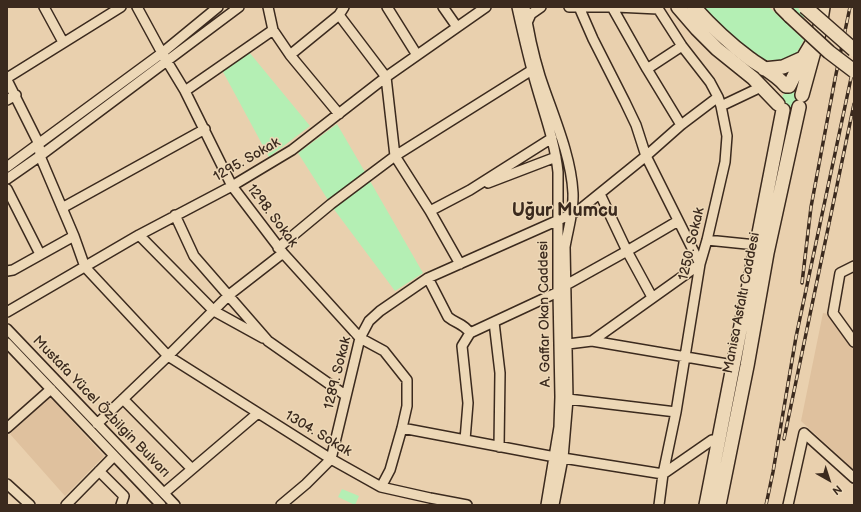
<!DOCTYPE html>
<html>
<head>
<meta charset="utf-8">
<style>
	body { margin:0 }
	#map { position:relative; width:861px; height:512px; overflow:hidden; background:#e9d0ae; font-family:"Balsamiq Sans",sans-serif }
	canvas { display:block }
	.frame { position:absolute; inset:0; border:8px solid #3b2a1e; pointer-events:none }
	.north { position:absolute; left:809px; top:460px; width:40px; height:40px; -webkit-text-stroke:3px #edd8b7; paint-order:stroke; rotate:141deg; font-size:11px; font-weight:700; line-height:16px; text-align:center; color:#3b2a1e }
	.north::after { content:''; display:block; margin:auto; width:14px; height:18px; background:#3b2a1e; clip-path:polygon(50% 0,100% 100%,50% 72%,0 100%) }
</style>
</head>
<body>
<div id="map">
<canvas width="861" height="512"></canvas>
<div class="frame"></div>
<div class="north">N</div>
</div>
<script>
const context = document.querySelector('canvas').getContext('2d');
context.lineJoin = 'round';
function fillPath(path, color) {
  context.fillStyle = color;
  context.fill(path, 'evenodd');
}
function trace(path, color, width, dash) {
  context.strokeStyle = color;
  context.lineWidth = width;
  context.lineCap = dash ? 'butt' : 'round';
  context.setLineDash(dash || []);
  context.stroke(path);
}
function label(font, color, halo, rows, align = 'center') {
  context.font = font + ' "Balsamiq Sans",sans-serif';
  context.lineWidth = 3;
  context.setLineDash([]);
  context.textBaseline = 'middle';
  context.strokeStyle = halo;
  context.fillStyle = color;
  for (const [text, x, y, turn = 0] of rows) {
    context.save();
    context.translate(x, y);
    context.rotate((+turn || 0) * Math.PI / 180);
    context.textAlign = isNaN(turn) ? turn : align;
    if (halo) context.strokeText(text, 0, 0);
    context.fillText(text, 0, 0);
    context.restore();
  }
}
const built = new Path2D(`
	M823,313L829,314L854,347V470L801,421Z
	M50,397L104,456L65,496L10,434Z`);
const green = new Path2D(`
	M702,7H769L804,40L796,54L779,60H762L740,43L711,17Z
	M789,7H797L805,15L802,21Z
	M249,52L310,126L269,157L222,70Z
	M782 99a8 8 0 1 1 16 0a8 8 0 1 1-16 0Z
	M337,124L365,172L328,200L298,153Z
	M370,181L423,273L395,291L333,208Z
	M342,489L359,496L355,505L338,497Z`);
const minor = new Path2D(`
	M44,7L63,42
	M137,7L162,53L185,91L232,186L283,253L360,338L384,351L407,380V406L402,428L390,470L381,487
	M268,7L273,30L290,55L339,114
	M344,7L339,15L386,77L395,156L430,211L460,264
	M387,7L417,55
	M443,7L457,27
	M517,7C523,34 529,61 537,88C545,116 555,143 558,172V292L560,397L559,427L546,505
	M525,7C528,30 533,53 540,76C552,113 571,154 573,193C574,211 568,229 565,247L568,399L563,458L554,505
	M569,7H608
	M579,7L593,39L625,102L636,125L646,156L700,264
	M612,7L647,69
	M616,7L658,9
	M657,7L682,46L710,82L718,97L721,106L727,136L725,162L707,240L700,264L676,412L663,474L659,505
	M527,23L531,14L541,7
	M290,55L339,15
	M7,78L121,7
	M7,80L39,144L40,156L74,236L85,267L168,356L331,459L381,487L430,498L467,505
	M185,91L273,30
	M7,100L16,95
	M721,106L761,87
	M681,125L647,69L682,46
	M7,167L162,53L218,7
	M7,179L40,156L239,7
	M488,183L556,157
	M7,189L40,254
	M600,194L627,251L652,297
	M62,208L205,129
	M430,211L470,190L552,138
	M175,215L194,256L268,341L345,395
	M139,235L214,311L263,338
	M707,240L756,245
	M278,248L331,204L395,156L532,70
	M854,266L840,273L833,313L854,342
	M7,271L13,270L74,236
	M428,278L448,317C458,325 462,322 470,333L558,292
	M566,285L627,251L678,221
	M7,312L139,235L232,186L292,150L386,77L486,7
	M494,322L500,373L499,447
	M7,329L175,505
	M592,341L700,264
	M7,343L161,505
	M568,344L592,341L733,365
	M123,399L192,469
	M568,399L676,412
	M97,424L168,356L229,295L283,253
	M7,428L51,389
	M402,428L555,457
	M465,440L468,403L462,346L470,333
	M563,458L663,474L712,440
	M99,471L124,496L121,505
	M7,484L30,505
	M164,493L258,413
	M66,505L114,456
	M281,505L306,484L331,459L360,338L369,321L380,311L428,278L572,214L583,207L646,156L681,125L718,97
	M788,505L804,433L854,478`);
const highway = new Path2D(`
	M678,7L697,29L717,49L753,78L778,104
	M694,7C711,26 729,43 749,58C761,67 776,74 786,86
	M781,7L790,16
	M764,69L783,67L803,58
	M789,86L803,58L812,43
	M802,95L819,33L823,7
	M706,505L783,110
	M719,505L747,366L767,253L799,107`);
const rail = new Path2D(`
	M802,283L811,207L835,79L850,7
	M784,439L854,104
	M766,505L773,472L796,337L854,64`);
const highwayBridge = new Path2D(`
	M805,7L854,50
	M790,16L829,52L854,71`);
const streetNames = [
	["1295. Sokak",247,160,-30],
	["1298. Sokak",272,216,53],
	["1250. Sokak",692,244,-77],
	["Manisa Asfaltı Caddesi",742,303,-79],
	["A. Gaffar Okan Caddesi",545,314,-91],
	["1289. Sokak",338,373,-76],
	["Mustafa Yücel Özbilgin Bulvarı",101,407,46],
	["1304. Sokak",318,434,31]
];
const districtNames = [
	["Uğur Mumcu",565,211]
];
fillPath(built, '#dfc19e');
fillPath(green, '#b4efb4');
trace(minor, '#3b2a1e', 12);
trace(highway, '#3b2a1e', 16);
trace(minor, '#edd8b7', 9);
trace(highway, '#edd8b7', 13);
trace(rail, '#3b2a1e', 3.5);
trace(rail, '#edd8b7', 2, [6]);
trace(highwayBridge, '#3b2a1e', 16, []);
trace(highwayBridge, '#edd8b7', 13);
label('14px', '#3b2a1e', '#edd8b7', streetNames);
label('bold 18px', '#3b2a1e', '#edd8b7', districtNames);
</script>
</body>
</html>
